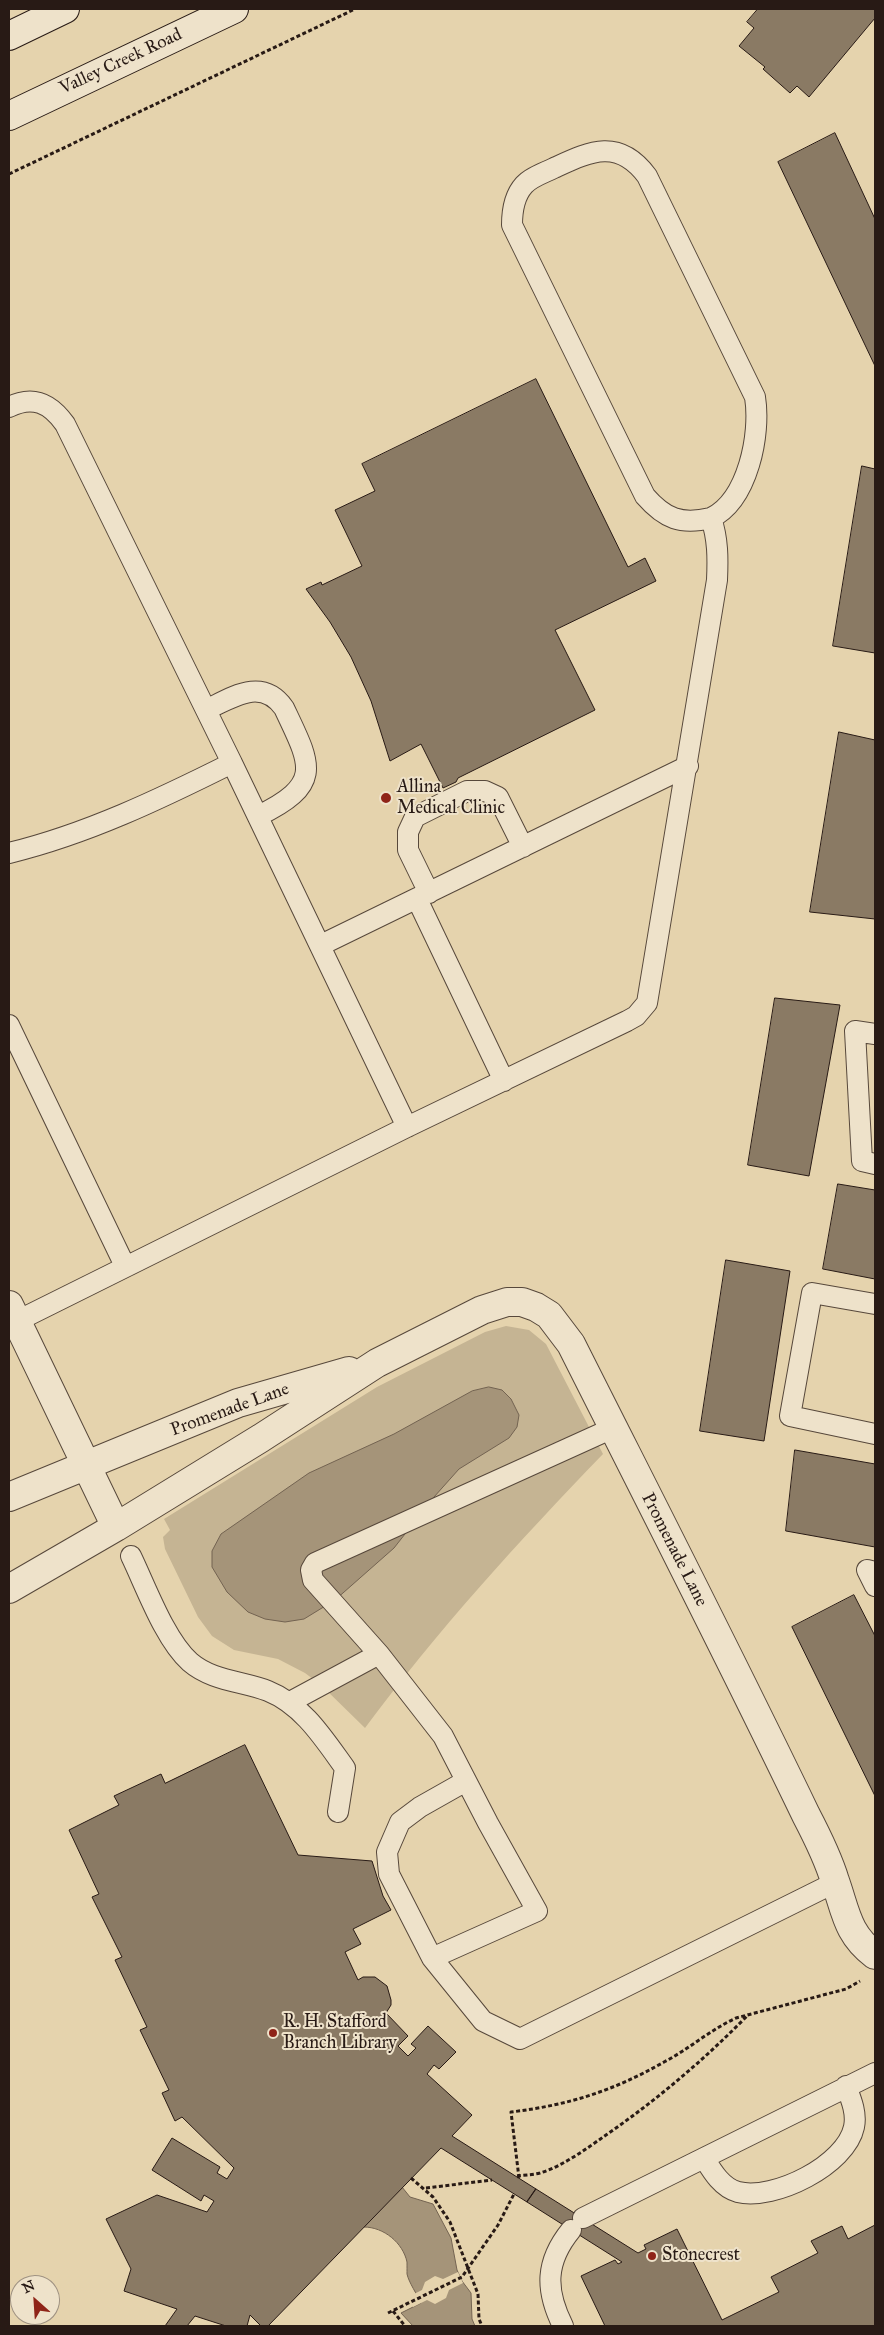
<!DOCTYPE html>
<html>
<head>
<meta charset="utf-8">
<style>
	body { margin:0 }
	#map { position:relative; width:884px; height:2335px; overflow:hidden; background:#e5d3ad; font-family:"IM FELL Great Primer",serif }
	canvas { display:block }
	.frame { position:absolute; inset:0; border:10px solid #281a15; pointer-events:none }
	.north { position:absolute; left:10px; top:2275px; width:50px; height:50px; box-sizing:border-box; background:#eee2ca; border:1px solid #9f9282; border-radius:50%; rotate:334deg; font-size:14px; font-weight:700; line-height:20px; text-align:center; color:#281a15 }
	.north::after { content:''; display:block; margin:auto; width:18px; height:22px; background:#8f2418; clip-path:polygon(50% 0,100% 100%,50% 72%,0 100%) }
</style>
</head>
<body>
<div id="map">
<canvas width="884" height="2335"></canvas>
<div class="frame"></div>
<div class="north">N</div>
</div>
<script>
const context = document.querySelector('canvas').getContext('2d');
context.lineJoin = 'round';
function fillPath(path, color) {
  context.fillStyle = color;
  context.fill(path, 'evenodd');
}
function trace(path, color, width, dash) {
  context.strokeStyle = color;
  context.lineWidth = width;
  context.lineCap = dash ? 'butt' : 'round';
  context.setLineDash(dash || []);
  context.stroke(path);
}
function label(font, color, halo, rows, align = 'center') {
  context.font = font + ' "IM FELL Great Primer",serif';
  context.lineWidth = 4;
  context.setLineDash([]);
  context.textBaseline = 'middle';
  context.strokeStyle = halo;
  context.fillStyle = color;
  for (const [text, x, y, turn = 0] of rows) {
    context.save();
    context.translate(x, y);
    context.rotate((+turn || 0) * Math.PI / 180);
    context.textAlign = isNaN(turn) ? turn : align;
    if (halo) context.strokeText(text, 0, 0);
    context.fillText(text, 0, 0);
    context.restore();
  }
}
const green = new Path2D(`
	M506,1326L529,1330L546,1344L603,1454C519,1541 437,1631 365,1728L321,1685L305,1673L278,1659L234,1650L212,1636L198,1617L165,1549L163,1537L170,1530L164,1519L377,1387L485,1332Z`);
const water = new Path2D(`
	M489,1387L502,1390L511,1399L519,1415L517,1427L509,1438L459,1469L434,1497L394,1548L335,1600L304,1619L285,1622L265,1619L248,1612L227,1592L212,1567V1551L221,1534L309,1473L394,1434L472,1391Z
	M402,2187L410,2197L433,2204L451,2238L457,2270L462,2281L471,2293L472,2319L475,2326H413L401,2313L421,2303C417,2294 409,2283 407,2274C407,2271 407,2266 407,2262C403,2243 384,2227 364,2227Z`);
const pier = new Path2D(`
	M458,2272L463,2283L449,2290L446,2298L435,2304L427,2300L413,2307L412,2305L418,2302L414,2294L422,2290L425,2282L435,2276L443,2279Z`);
const building = new Path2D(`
	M758,9H875V18L809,97L797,86L790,93L763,69L765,67L739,46L754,28L747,22Z
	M835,133L875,219V366L778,162Z
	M536,379L628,567L645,558L656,581L555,630L595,710L458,778L456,782L443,788L421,744L390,761L371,701L351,657L330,622L306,589L321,582L322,585L362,566L335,510L375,491L362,464Z
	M862,466L875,469V653L833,646Z
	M839,732L875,740V919L810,912Z
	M775,998L840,1005L809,1176L748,1165Z
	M838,1184L875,1190V1279L823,1269Z
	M726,1260L790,1271L764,1441L700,1431Z
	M795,1450L875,1464V1547L786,1531Z
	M854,1595L875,1636V1796L792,1627Z
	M245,1745L298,1855L372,1861L383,1896L391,1910L353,1929L361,1944L345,1952L358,1980L363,1977H375L387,1986L391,2000V2005L386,2013L408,2036L398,2046L408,2056L416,2048L411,2044L428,2026L456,2052L439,2069L434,2065L427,2074L472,2115L452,2136L536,2189L527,2202L441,2148L268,2326H261L250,2315L247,2326H226L195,2316L187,2326H165L177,2309L124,2291L131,2269L106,2219L157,2195L207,2212L214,2201L204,2195L201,2201L152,2170L172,2138L220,2167L217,2173L227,2179L234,2168L182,2117L175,2121L162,2093L169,2090L140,2030L147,2027L115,1960L122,1957L92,1897L99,1894L69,1830L119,1805L114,1796L161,1774L165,1783Z
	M536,2189L638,2253L646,2249L644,2245L677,2229L722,2320L779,2292L771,2277L818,2253L811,2241L842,2226L848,2239L875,2225V2326H605L581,2276L615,2260L618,2264L622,2262L527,2202Z`);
const path = new Path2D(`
	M9,174L355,9
	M517,2176C524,2175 532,2175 540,2173C563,2166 586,2149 606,2135C658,2099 705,2059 749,2014
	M411,2178L433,2197L450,2222L478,2294L479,2319L482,2326
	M519,2178L511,2112C569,2105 613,2091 664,2062C689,2049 710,2030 736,2018L846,1989L860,1981
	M426,2188L492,2180
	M393,2311L405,2326
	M388,2313L462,2277L498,2225L514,2194`);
const service = new Path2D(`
	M9,407C33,395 50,403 65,424L232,763
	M206,710C233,697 262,677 284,708C311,765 324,784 258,816
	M9,853C87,834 160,799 232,763L407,1127
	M429,893L408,850V832L415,817L467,791H485L498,797L523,847
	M417,899L504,1081
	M321,945L688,766
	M9,1025L125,1266
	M875,1034L855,1031L862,1161L875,1164
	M875,1304L812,1293L790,1416L875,1434
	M9,1325L407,1127L627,1021L636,1016L647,1003L717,580C718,558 718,539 711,518C681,525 665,519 645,496L512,225C512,212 514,196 524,185C531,177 544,173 554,168C589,152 618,137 647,176L755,397C761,434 748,500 711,518
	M613,1428L315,1563L311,1570L313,1580L379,1654L443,1736L488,1823L537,1911L432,1958L483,2021L520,2039L836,1882
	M131,1556C146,1587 165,1640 190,1662C212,1681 242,1681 268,1691C303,1705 324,1739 345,1768L338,1812
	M875,1572L867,1570L875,1586
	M290,1702L379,1654
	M432,1958L389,1874L387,1852L400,1822L420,1807L466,1781
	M704,2158C712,2171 722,2188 738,2192C774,2201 846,2165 854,2127C857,2113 851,2099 846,2086
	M583,2218L875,2073
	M563,2326C545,2290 545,2262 571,2230`);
const minor = new Path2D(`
	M9,1305L116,1527
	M9,1497L238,1403L349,1371
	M9,1589L116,1527L261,1438L377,1363L482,1310L507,1302H522L536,1307L549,1315L571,1344C650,1501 730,1657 806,1815C817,1836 828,1858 835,1881C846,1912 847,1934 875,1955`);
const secondary = new Path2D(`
	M9,36L65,9
	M9,116L234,9`);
const markers = [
	[386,798,6,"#8f2418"],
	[273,2033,5,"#8f2418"],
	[652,2256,5,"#8f2418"]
];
const streetNames = [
	["Valley Creek Road",121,62,-25],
	["Promenade Lane",230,1410,-20],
	["Promenade Lane",674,1550,63]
];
const poiNames = [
	["Allina",397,788],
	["Medical Clinic",397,809],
	["R. H. Stafford",283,2023],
	["Branch Library",283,2044],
	["Stonecrest",662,2256]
];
fillPath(green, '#c5b493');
fillPath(water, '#a59479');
trace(water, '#736351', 1);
fillPath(pier, '#e5d3ad');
fillPath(building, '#8a7a64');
trace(building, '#281a15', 1);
trace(service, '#57483b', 22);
trace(minor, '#57483b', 30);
trace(secondary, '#281a15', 30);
trace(path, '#281a15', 3, [4, 2.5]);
trace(service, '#eee2ca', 20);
trace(minor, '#eee2ca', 28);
trace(secondary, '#eee2ca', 28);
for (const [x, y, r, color] of markers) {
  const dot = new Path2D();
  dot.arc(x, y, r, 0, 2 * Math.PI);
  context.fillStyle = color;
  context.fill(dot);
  trace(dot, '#eee2ca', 2);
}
label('18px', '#281a15', '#eee2ca', streetNames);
label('18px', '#281a15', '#eee2ca', poiNames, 'left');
</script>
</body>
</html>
